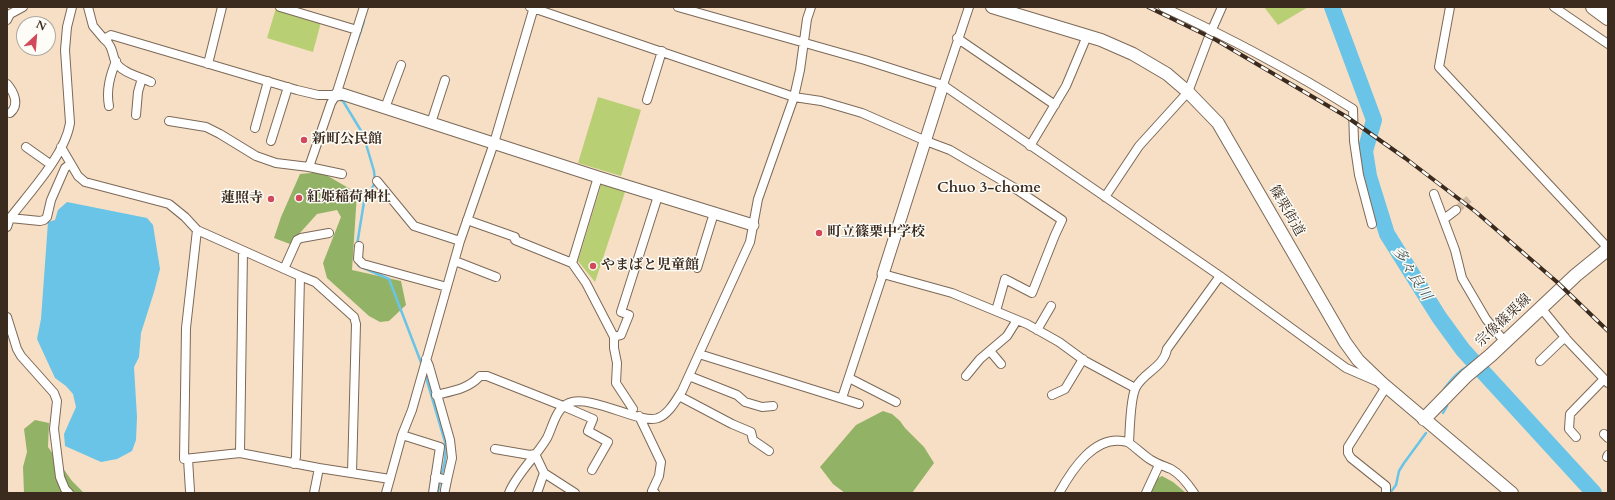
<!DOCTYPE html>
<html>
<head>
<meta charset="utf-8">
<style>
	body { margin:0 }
	#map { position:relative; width:1615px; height:500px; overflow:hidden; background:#f6dfc5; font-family:Cardo,serif }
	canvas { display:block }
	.frame { position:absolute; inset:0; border:8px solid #3b2a1e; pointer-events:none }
	.north { position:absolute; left:16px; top:16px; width:40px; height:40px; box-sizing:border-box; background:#fdfcf7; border:1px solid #afa8a0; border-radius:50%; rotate:26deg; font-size:11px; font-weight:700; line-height:16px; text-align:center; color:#3b2a1e }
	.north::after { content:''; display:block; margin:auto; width:14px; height:18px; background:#d1495b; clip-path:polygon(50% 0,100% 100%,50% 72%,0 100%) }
</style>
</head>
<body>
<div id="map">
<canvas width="1615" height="500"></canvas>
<div class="frame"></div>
<div class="north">N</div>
</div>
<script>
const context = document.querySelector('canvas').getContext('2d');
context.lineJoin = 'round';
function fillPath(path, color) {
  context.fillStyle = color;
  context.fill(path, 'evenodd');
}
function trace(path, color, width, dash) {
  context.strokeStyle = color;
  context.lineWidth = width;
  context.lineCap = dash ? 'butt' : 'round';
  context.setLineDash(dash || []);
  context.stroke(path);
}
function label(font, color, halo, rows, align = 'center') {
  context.font = font + ' Cardo,"Noto Serif JP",serif';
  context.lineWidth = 3;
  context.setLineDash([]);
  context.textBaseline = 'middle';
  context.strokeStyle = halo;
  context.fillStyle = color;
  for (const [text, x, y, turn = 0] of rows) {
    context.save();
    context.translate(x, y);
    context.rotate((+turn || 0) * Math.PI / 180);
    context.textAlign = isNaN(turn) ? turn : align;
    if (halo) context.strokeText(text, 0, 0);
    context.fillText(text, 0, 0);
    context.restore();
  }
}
const green = new Path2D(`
	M1264,7H1308L1278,25Z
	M276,8L321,22L313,52L267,38Z
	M598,97L641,110L621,176L578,163Z
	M602,182L626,189L595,282L578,261Z`);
const forest = new Path2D(`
	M321,172L357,193L352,270L401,281L406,305L389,321L380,322L369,316L327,278L323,263L341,217L337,210L317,214L290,244L274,238L281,217L300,174Z
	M883,411L892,414L900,421L905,428L924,447L934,463L912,493H845L833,484L820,467L856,425Z
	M35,420L49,423L48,447L72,481L84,493H24L23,467L27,452L24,429Z
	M1162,476L1173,482L1186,493H1147L1156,479Z`);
const water = new Path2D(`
	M67,202L147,218L153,225L160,269L154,292L141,333L139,357L134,367L137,417L136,440L132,451L117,459L101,462L65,446L64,434L76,407L73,394L66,386L55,378L37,339L41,319L48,222L55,220L58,210Z`);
const stream = new Path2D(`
	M356,45L364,21
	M338,99L343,101L363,134L374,171L375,183L364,202L357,245
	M356,261L359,266L389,279L422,365
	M425,374L445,442C448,463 440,473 438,493
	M1445,392L1444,389C1451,380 1458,371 1468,366
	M1443,413L1447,406L1446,403
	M1390,493L1396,485L1399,471L1404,463L1426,433`);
const river = new Path2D(`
	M1332,7L1374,120L1365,151L1369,176L1387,234L1439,317L1463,350L1594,493`);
const minorTunnel = new Path2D(`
	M1456,210L1469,199`);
const minor = new Path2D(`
	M88,7L93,26L104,39L111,35L297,90L318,95H336
	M280,7L357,30
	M530,7L794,97L821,101L862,113L926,141L950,150L1013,187L1062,220L1055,235L1032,293L1005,279L996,311
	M678,7L865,60L943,85L1220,276L1346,368L1376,381
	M1163,7C1228,37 1292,71 1353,109L1354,141L1359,175L1372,224
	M1450,7L1439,67L1608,248
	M1554,7L1608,44
	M7,20L10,14L23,7
	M957,38L1055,105
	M104,39C112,45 112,52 115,61C120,72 140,77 151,82
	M208,64L222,7
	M7,84C14,92 20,105 10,113
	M943,85L969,7
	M647,100L662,51
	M109,106C106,90 110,76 116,61
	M385,108L401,65
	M136,115L138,92L142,78
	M169,121L206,127L220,134L256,156L276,163L309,167L342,174
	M431,123L445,80
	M255,128L268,81
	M271,141L288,87
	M1030,146L1066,86L1087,36
	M26,147L50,164
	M61,147L78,176L85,182L169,204L185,217L197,230L300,276L296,457L294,464
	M309,167L331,103L336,95L364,7
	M598,177L572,263L586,283L614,337L621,335L629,315L621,312L658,196
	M377,181L414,226L460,241
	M1434,194L1455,250L1462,278L1486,319L1505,342
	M1105,197L1139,146L1188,92L1210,34L1222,7
	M10,218L40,221L44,220L47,217L51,200L65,168L70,164
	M1444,219L1456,210
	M467,220L515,237V240L572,263
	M7,227L10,218C30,192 65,155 70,123L65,50L67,27L72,7
	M197,230L186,328L184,459L240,453L319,468L390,479
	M359,246L358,259L363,264L447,287
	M455,261L496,277
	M697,268L714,213
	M284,269L297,240L301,238L329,233
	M300,276L315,282L354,317L356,324L352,473
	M1541,308L1568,341L1608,383
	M7,317L17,349L21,356L54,393L57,401L54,429L60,477L65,489L69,493
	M1037,330L1051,306
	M614,337V348L617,363L616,383L633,409
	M990,351L1001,364
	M699,354L859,404
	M426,359L429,366L450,440L452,458L447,480L435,477
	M1540,361L1565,337
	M689,376L737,395L745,402L762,407L773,406
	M966,376L980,359L1007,336L1017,320
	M849,378L896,402
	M436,395C453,391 468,389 480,376H487L563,406L593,419L588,431L608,442L592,470
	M1052,395L1065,389L1083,359
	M679,396L732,424L751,432L753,440L769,451
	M842,398L883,274L952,293L1027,324L1059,342L1085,361L1135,388
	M639,416L661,462L659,476L652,491L655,493
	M1604,434L1608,438
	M402,435L440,447L433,493
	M1576,437L1569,429L1570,414L1604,379
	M1129,442C1130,429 1130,398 1136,387C1144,372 1164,367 1167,349L1220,276
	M495,449L530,455L535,454
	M240,453L243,251
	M535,454L544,473L537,493
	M1607,457L1608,455
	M188,459L190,491
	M544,473L575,493
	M445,490L447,480
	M314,493L319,468
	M386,493L402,435L412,410L460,241L494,143L534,7
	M509,493C517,473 536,457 547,438C553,426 556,408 569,403C591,394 641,425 658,418C669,414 676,400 682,391L750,242L758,199L794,97L800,70L807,19L811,7
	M1059,493C1072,470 1095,433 1127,442C1131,443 1145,457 1151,460C1157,464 1164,466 1171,469C1180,474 1188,484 1194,493
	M1146,493L1159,465
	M1386,493V486L1351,458L1348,453V447L1386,387`);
const tertiary = new Path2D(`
	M336,95L342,94L598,177L753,225
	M883,274L943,85`);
const secondary = new Path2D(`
	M992,7L1101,40L1133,54L1167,74L1188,92L1218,123L1345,342L1358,360L1382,383L1512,493`);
const primary = new Path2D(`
	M1424,419L1466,376L1491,355L1576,275L1608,249`);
const trunk = new Path2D(`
	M1593,7L1608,18`);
const rail = new Path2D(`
	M1148,7L1216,40L1347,117L1405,158L1476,212L1557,282L1608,331`);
const markers = [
	[304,140,4,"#d1495b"],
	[299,198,4,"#d1495b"],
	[271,199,4,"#d1495b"],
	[819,233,4,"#d1495b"],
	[593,266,4,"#d1495b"]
];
const poiNames = [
	["新町公民館",312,140],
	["紅姫稲荷神社",307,198],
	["蓮照寺",263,199,"right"],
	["町立篠栗中学校",827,233],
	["やまばと児童館",601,266]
];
const streetNames = [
	["篠栗街道",1286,211,60],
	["宗像篠栗線",1504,321,-43]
];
const neighbourhoodNames = [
	["Chuo 3-chome",989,189]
];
const waterNames = [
	["多々良川",1411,274,58]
];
fillPath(green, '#b9cf73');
fillPath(forest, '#92b265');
fillPath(water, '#69c4e7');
trace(stream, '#69c4e7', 2.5);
trace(river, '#69c4e7', 16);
trace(minorTunnel, '#d1bba4', 8, [8, 4]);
trace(minor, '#7c6958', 10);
trace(tertiary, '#7c6958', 13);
trace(secondary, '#7c6958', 14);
trace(primary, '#7c6958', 15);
trace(trunk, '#7c6958', 16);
trace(minor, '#fff', 8);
trace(tertiary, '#fff', 11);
trace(secondary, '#fff', 12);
trace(primary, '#fff', 13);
trace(trunk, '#fff', 14);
trace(rail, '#3b2a1e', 4);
trace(rail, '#fdfcf7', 2.5, [8]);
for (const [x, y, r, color] of markers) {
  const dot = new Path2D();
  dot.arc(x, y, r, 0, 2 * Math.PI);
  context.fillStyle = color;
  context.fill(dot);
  trace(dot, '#fdfcf7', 1.5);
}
label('bold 14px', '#3b2a1e', '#fdfcf7', poiNames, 'left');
label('14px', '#3b2a1e', '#fdfcf7', streetNames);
label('bold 15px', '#3b2a1e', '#fdfcf7', neighbourhoodNames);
label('italic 15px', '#49585a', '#fdfcf7', waterNames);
</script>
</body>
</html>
